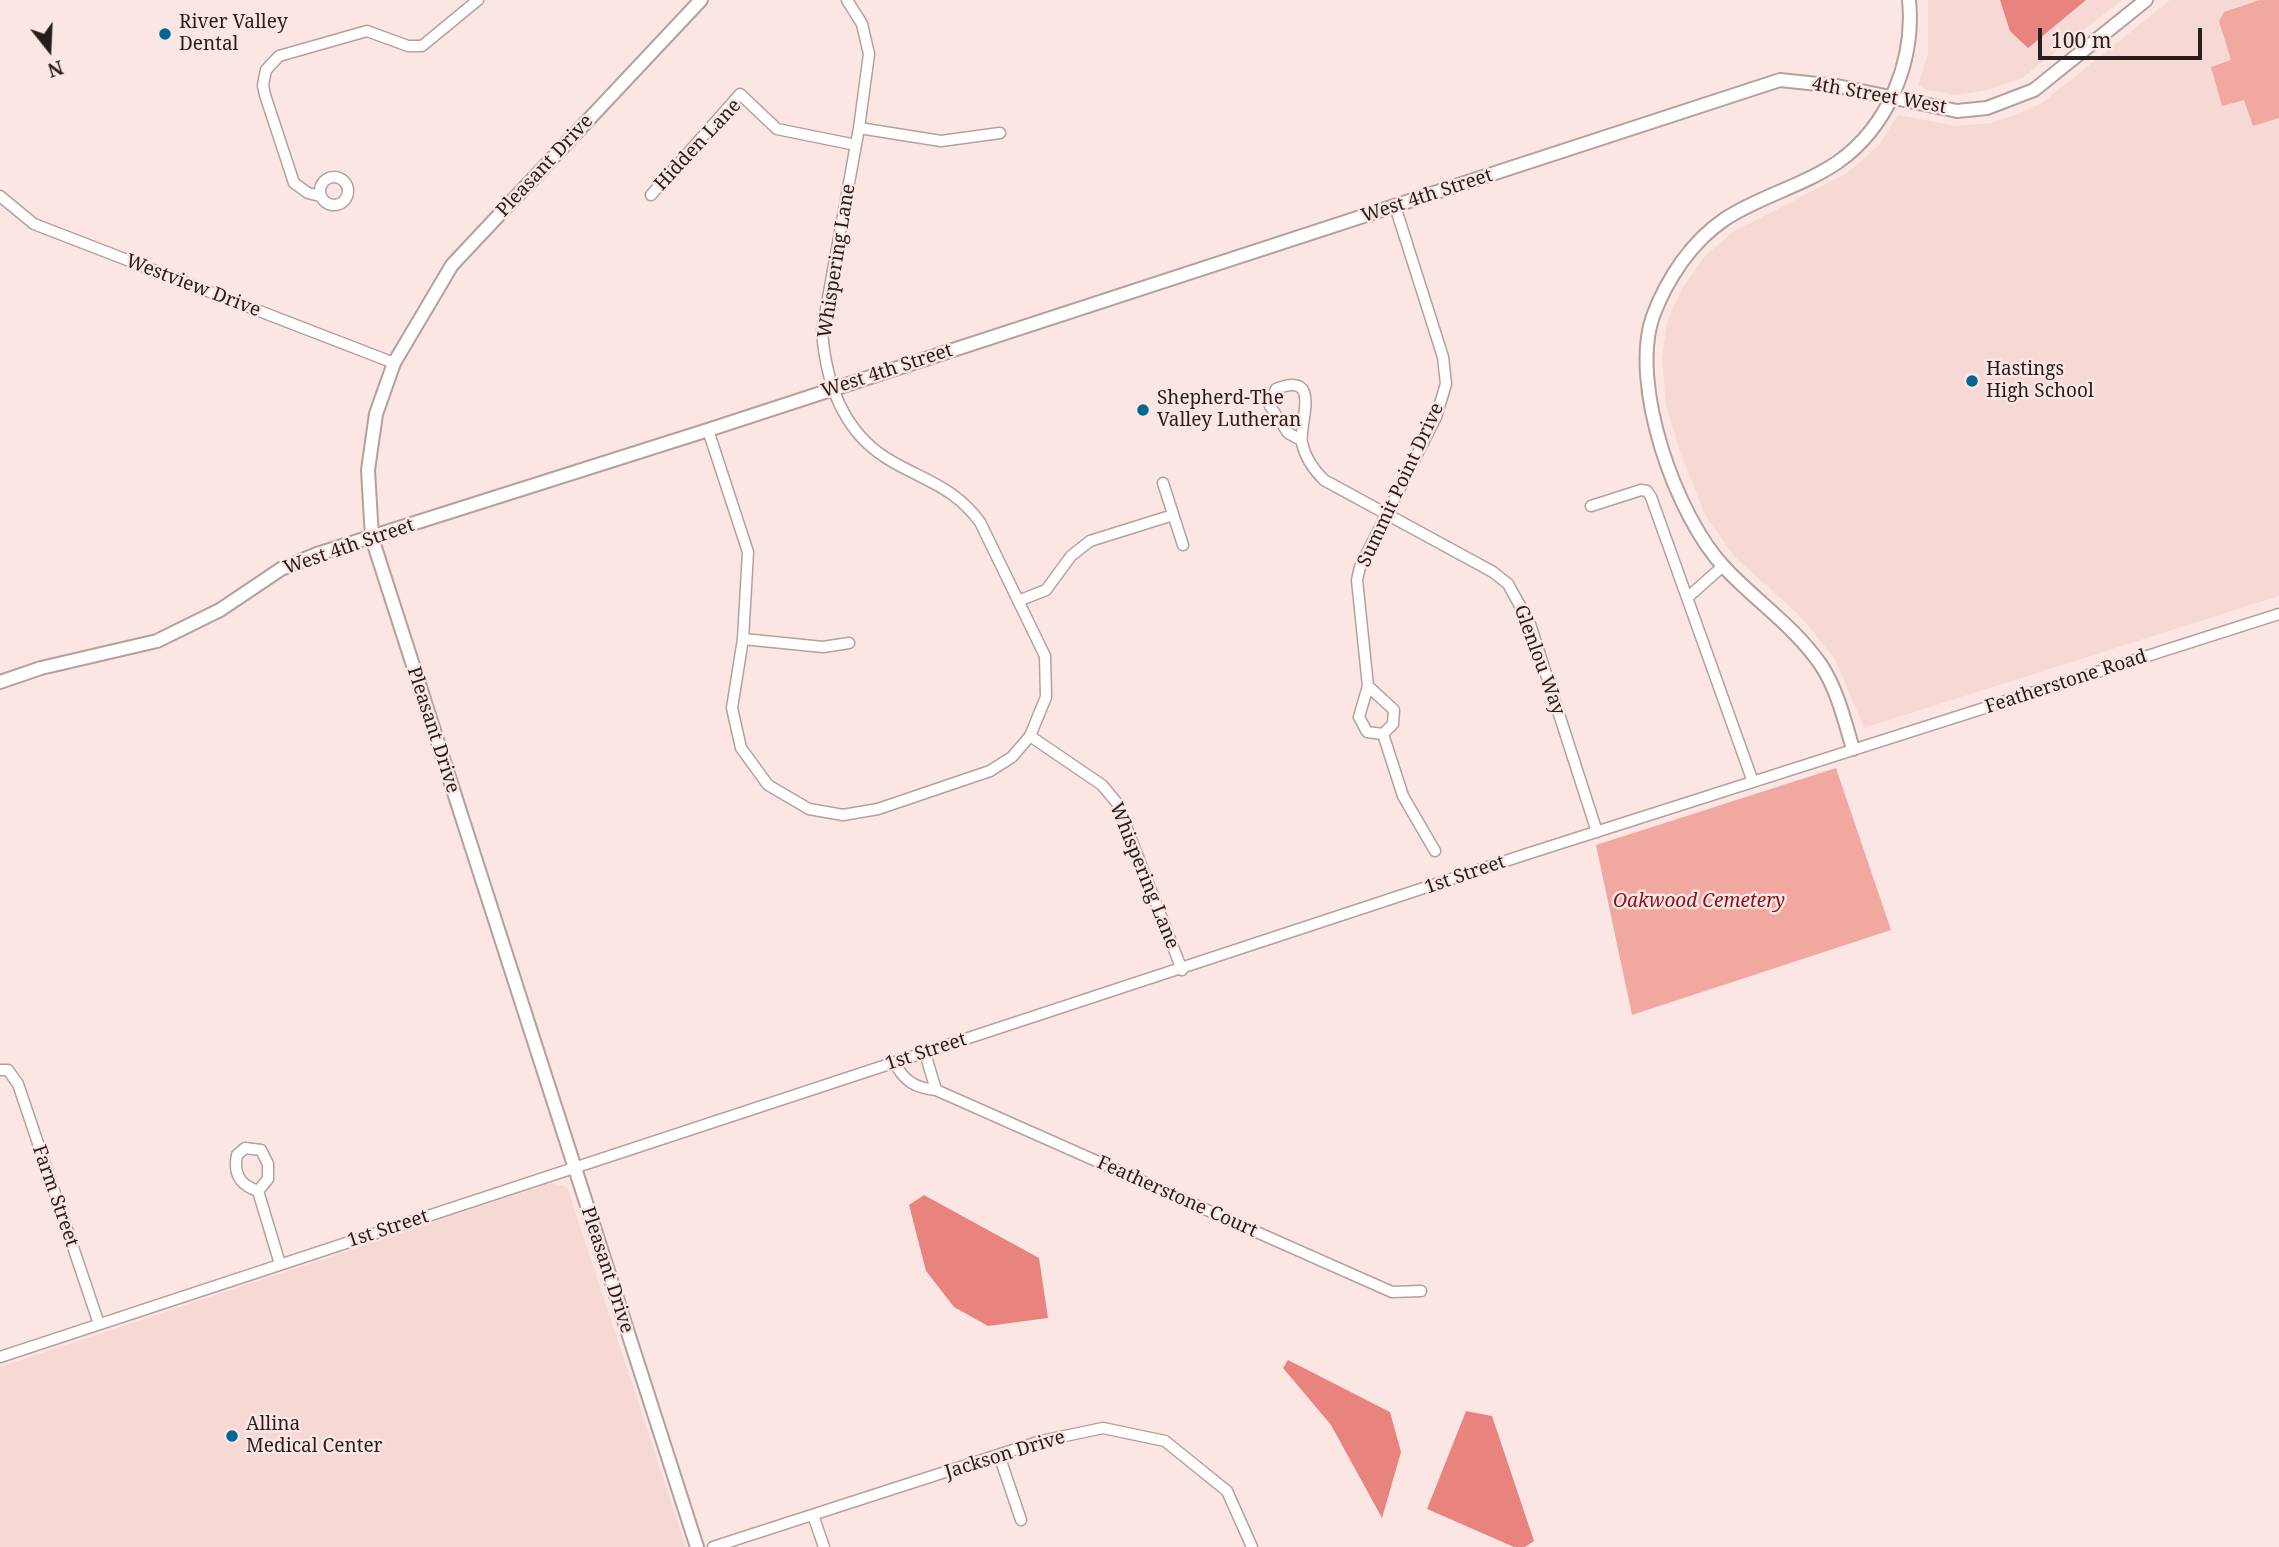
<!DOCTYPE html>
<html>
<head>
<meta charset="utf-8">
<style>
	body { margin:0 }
	#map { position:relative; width:2279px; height:1547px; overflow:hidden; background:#fce6e4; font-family:"Noto Serif",serif }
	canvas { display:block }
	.north { position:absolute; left:14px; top:14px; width:70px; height:70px; -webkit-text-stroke:5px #fce6e4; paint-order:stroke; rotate:162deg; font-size:19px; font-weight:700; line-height:28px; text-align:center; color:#261e1d }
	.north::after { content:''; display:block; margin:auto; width:24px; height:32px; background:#261e1d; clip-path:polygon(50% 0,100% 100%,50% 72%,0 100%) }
	.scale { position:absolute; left:2038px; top:28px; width:164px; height:32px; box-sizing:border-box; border:4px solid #261e1d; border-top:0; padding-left:9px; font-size:21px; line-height:24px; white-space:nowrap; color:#261e1d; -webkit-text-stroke:5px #fce6e4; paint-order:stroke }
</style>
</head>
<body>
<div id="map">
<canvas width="2279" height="1547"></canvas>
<div class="north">N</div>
<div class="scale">100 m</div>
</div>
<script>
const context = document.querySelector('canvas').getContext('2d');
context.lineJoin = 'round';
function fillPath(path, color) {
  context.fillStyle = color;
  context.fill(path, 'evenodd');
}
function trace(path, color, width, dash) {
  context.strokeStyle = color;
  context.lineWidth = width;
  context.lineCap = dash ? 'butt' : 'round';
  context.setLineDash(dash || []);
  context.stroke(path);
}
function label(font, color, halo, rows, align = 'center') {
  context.font = font + ' "Noto Serif",serif';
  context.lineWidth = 5;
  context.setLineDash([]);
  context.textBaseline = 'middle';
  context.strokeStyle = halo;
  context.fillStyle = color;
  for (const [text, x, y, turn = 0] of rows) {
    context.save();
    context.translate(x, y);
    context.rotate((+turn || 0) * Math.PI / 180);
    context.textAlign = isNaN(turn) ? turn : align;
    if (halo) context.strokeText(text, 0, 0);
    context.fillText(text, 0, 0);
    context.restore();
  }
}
const built = new Path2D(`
	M1928,0H2122L2022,78L1988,90L1956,95L1927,90L1918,85L1928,54Z
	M2170,0H2279V596L1864,728L1835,659L1801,617L1734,556L1705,515L1680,452L1666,405L1662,358L1667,322L1682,288L1705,256L1733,232L1847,173L1879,145L1898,115L1957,126L1990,123L2018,114L2042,103Z
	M551,1183L567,1187L686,1547H0V1367Z`);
const green = new Path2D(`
	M2260,0H2279V118L2253,126L2244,100L2222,106L2211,67L2231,60L2219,21L2224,12Z
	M1836,768L1891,930L1632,1015L1596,845Z`);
const water = new Path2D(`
	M2000,0H2086L2028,48L2010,31Z
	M924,1195L1039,1258L1048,1318L988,1326L954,1307L926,1271L909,1205Z
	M1288,1360L1390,1412L1401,1452L1382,1518L1331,1425L1283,1368Z
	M1466,1411L1492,1416L1534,1541L1525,1547H1514L1427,1509Z`);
const minor = new Path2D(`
	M859,128L941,141L1000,133
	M320 191a14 14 0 1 1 28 0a14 14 0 1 1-28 0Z
	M651,195L740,94L777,129L856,145
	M0,196L34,224L394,363
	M320,196L308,193L294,183L265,95L263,85L266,70L279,56L367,31L408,46H422L478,0
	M708,430L748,552L743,639L732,708L741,748L768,785L809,809L843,815L878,809L990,771L1012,757L1030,736L1046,697L1045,656L980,522C955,488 928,482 893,462C844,435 826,385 822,331L859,128L869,54L862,24L847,0
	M1301,440L1288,433L1270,406L1276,389C1324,370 1298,425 1302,443C1305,458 1314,470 1324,480L1493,572L1508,584L1530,624L1597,832
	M1163,483L1183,545
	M1591,506L1641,490L1647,491L1651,497L1753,782
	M1687,598L1723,566
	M1018,601L1046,590L1071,556L1090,541L1173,515
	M743,639L823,647L849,643
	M1368,686L1394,710L1393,724L1383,734L1367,732L1359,717L1368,686L1357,580L1360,567L1436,417L1446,384L1443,357L1395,206
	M1383,734L1403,796L1435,851
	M1030,736L1102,785L1117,803L1182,970
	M925,1053L936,1090
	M894,1062C904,1081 915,1088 936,1090L1392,1292L1421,1291
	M0,1070H8L18,1084L99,1324
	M245,1148L261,1150L268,1164V1179L258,1191C240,1185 233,1174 237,1155Z
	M258,1191L280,1264
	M0,1357L1530,853L2279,614
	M999,1455L1021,1520
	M813,1515L824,1547
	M713,1547L1041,1441L1103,1428L1165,1441L1227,1491L1252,1547`);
const tertiary = new Path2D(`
	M0,682L41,668L157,641L220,610L281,569L317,554L708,430L1780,80L1837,86L1957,111L1987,108L2034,90L2146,0
	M1853,749C1845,722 1837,689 1821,665C1795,627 1756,601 1725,568C1676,517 1629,384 1653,316C1667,279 1691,242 1725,219C1760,196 1803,186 1838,162C1889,126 1915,60 1909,0
	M697,1547L372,538L368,470L376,414L394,363L452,265L701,0`);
const markers = [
	[165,34,7,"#006794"],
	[1972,381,7,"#006794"],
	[1143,410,7,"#006794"],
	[232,1436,7,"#006794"]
];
const poiNames = [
	["River Valley",179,23],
	["Dental",179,45],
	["Hastings",1986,370],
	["High School",1986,392],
	["Shepherd-The",1157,399],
	["Valley Lutheran",1157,421],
	["Allina",246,1425],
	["Medical Center",246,1447]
];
const streetNames = [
	["4th Street West",1879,96,10],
	["Hidden Lane",698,145,-47],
	["Pleasant Drive",545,166,-47],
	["West 4th Street",1427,196,-18],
	["Whispering Lane",837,261,-81],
	["Westview Drive",193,286,21],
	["West 4th Street",887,371,-18],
	["Summit Point Drive",1401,485,-65],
	["West 4th Street",349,547,-19],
	["Glenlou Way",1539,660,70],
	["Featherstone Road",2066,682,-18],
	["Pleasant Drive",433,730,72],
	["1st Street",1465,875,-19],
	["Whispering Lane",1144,876,68],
	["1st Street",926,1052,-18],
	["Farm Street",55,1196,71],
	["Featherstone Court",1177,1197,24],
	["1st Street",388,1229,-18],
	["Pleasant Drive",607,1270,72],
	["Jackson Drive",1005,1455,-17]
];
const parkNames = [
	["Oakwood Cemetery",1699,902]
];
fillPath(built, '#f6d8d5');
fillPath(green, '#f0a8a1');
fillPath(water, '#e8847d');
trace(minor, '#b4a09e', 13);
trace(tertiary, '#b4a09e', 16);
trace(minor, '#fff', 10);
trace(tertiary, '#fff', 12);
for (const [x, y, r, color] of markers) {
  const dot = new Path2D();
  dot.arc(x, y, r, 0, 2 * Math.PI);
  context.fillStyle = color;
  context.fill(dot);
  trace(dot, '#fce6e4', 2.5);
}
label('19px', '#261e1d', '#fce6e4', poiNames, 'left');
label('19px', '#261e1d', '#fce6e4', streetNames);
label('italic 19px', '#8a1018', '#fce6e4', parkNames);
</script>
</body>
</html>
